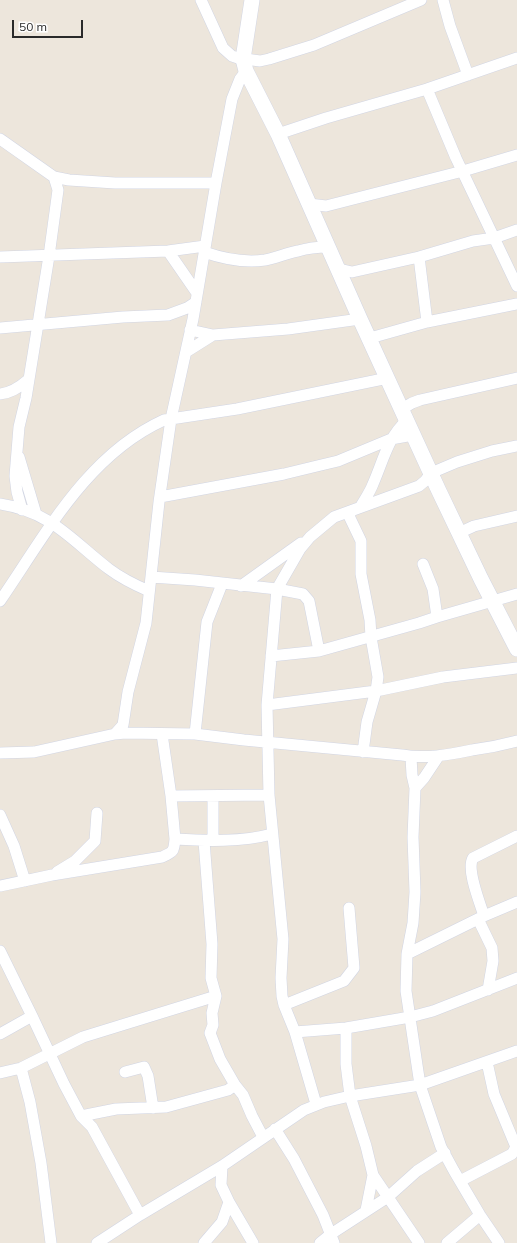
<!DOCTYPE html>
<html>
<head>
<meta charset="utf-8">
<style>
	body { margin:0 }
	#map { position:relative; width:517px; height:1243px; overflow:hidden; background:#ede6dc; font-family:Mulish,sans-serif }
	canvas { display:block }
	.scale { position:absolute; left:12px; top:20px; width:71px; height:18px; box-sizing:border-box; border:2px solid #2a2a2a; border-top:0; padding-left:5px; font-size:12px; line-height:14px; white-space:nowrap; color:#2a2a2a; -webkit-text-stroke:3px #fff; paint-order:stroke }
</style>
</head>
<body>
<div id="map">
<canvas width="517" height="1243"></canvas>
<div class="scale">50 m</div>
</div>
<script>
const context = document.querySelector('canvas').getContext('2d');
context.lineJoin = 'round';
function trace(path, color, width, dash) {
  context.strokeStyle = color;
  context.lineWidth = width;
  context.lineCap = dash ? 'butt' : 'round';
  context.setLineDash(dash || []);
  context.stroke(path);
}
const street = new Path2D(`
	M201,0L223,48L232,56L238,58L260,61L269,59L314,45L421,0
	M443,0L450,26L468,75
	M427,89L456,158L517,286
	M278,134L326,118L427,89L517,58
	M0,139L54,177L69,180L115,183H216
	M309,204L326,206L463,171L517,155
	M168,251L197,293
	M204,252C224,259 244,263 265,260C276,258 287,253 298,251C308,248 318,247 328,247
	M0,257L168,251L205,246
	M419,257L427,322
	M339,269L352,272L419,257L473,241L494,238L517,230
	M0,328L123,317L168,315L187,308L196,302
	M190,330L213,335L288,329L360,319
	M370,338L427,322L517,304
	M186,352L213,335
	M0,394C11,393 20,387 28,380
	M402,409L412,403L420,400L517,378
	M19,457L36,514
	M160,497L284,474L317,466L338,461L391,439L413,435
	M0,504C52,512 71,540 109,569C121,578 135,585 149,591
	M361,506C365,499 370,492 373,484C384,459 387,439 407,420
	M22,510L17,492L15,476L19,427L26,398L49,256L58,190L54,177
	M349,512L350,518L361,541V574L370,620L371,637L378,677L376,691L367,722L363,752
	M459,533L474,526L517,516
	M151,577L195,580L277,589L303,594L309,601L319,651
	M241,586L301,543
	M0,601C46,534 87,455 164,420L237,409L388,378
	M437,617L517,594
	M271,656L319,651L419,623L437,617L433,589L423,564
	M267,705L376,691L443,677L517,668
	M115,734L123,725L128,692L146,623L159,502L171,419L193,319L216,183L232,99L240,79L246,71
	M162,734L171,796L175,839C207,841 242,842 272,834
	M195,734L207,622L222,584
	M0,753L34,752L115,734L125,733L195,734L244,740L402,755C425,759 448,755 472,750C487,748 502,745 517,741
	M411,757L412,775L415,788L413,837L415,892L413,923L407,954L406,991L420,1085L441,1147L454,1171L480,1215L499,1243
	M415,788L424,778L438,757
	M171,796L269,795
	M213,796V839
	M0,815L14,846L25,881
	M204,841L212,944L211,978L216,996L212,1013L213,1025L210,1033L220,1059L235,1085L243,1095L252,1116L263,1137
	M57,872L75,861L95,841L97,813
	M0,886L52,875L162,857C173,852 174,852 175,839
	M484,916C480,903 466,869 473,858L517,836
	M478,919L492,948L493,961L488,990
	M0,951L32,1016L64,1084L81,1116L92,1127L140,1215
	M407,954L484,916L517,902
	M284,1005L344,981L354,968L349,908
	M346,1028V1064L350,1096L366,1146L373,1175L419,1243
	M295,1032L346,1028L410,1017L433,1011L517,978
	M0,1034L32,1016
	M21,1068L30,1102L41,1163L51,1243
	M125,1072L144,1067L148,1076L153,1108
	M0,1073L21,1068L83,1037L216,996
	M316,1104L295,1032L284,1005L282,996L281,978L283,939L269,795L267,705L277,589L300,549L310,537L334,517L419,486L425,481L431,473L457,462L492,451L517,446
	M81,1116L116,1109L166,1107L228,1090L235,1085
	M275,1129L294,1159L323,1215L334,1243
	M222,1166L221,1185L229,1202L253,1243
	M460,1181L512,1154L516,1147L494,1094L487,1062
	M366,1210L373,1175
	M97,1243L140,1215L222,1166L304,1110L324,1102L350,1096L420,1085L517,1051
	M204,1243L222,1222L229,1202
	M320,1243L331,1234L388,1197L417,1171L445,1153
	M447,1243L480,1215`);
const secondary = new Path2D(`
	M252,0L243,59L246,71L278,134L360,319L438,489L481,579L517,649`);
trace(street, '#d1d5e3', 12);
trace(secondary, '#d1d5e3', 16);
trace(street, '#fff', 11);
trace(secondary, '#fff', 15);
</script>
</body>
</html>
